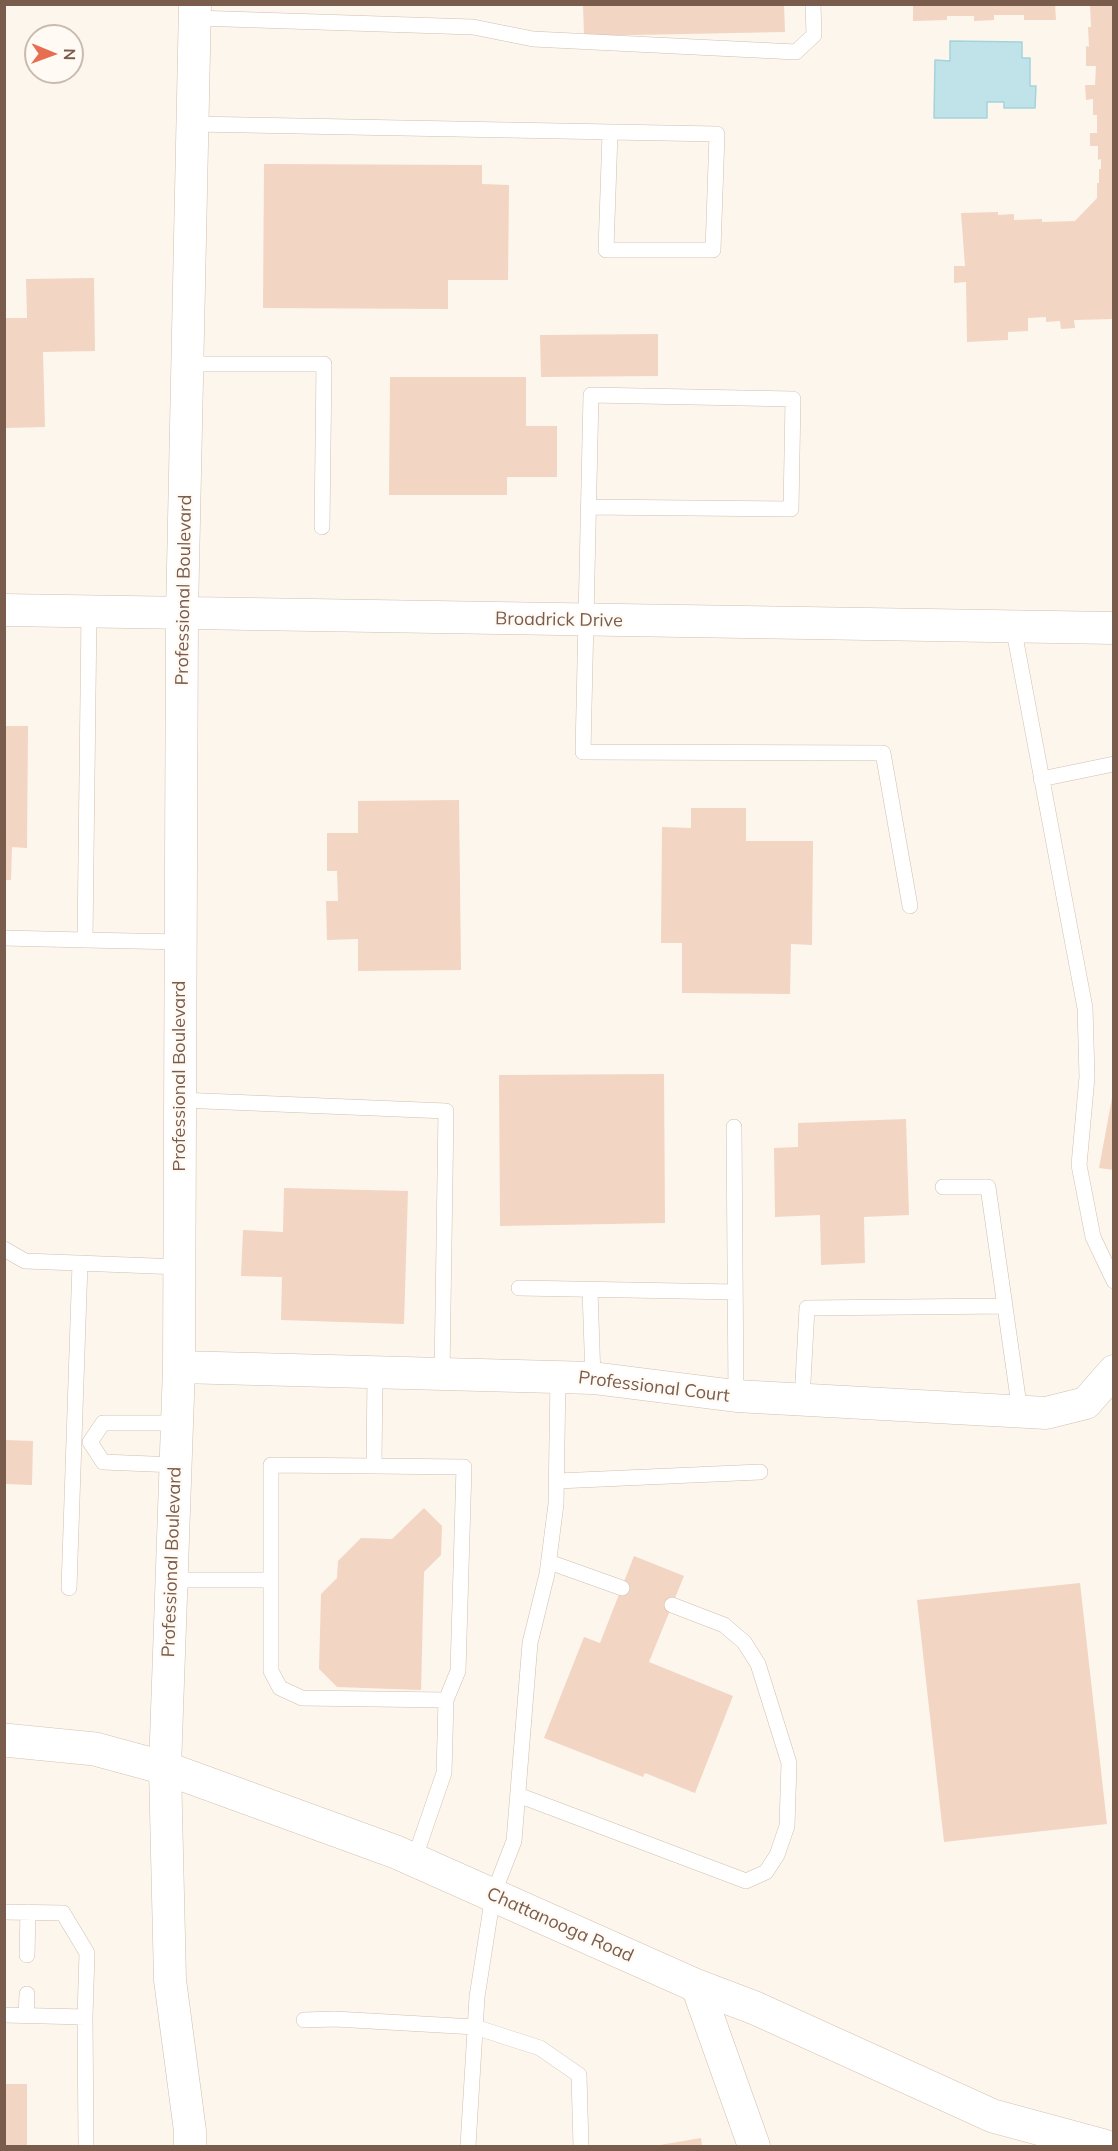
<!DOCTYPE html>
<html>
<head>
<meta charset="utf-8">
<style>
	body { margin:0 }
	#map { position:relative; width:1118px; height:2151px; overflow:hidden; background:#fdf6ec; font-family:Mulish,sans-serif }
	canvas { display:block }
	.frame { position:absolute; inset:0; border:6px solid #7a5c4d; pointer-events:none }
	.north { position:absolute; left:24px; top:24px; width:60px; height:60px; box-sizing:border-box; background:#fffaf3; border:2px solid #cabbb1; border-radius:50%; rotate:91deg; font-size:16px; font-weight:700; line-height:24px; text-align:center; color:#7a5c4d }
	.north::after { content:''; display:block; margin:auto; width:21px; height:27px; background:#e76f51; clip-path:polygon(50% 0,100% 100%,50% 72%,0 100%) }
</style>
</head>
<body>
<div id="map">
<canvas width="1118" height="2151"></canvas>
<div class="frame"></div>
<div class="north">N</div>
</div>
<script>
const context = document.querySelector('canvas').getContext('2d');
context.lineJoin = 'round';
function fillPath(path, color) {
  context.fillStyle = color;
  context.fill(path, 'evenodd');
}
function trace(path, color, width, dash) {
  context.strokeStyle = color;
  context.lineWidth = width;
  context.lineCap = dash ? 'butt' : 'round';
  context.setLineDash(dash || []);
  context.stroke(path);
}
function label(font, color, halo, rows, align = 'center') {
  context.font = font + ' Mulish,sans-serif';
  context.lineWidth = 4.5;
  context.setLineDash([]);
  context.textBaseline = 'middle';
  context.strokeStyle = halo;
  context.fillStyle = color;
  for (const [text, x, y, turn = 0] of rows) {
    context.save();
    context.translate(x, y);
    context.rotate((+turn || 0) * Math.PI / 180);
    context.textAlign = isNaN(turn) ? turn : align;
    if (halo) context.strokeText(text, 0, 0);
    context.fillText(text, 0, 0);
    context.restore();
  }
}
const water = new Path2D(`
	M950,41L1022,42V58H1030V86H1036L1035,108H1004V102H987V118H934L935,60L950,61Z`);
const building = new Path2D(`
	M583,4H784L785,32L584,36Z
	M913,4H1055L1056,20H1024V15H994V20L974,21V16H947V20L913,21Z
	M1090,4H1114V319L1074,320L1075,328L1061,329L1060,321L1046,322V317L1028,318V331L1008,332V340L967,342L966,282L954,283V266H965L961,213L998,212V215L1014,214V220L1042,219V222L1075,221L1097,198V183H1099V169H1101V159L1098,160V146H1090V133H1097V115H1093V99L1086,100L1085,85H1095L1096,66H1086V46L1089,47L1088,27H1091Z
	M264,164L482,165V184L509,185L508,280H448V309L263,308Z
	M94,278L95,351L43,352L45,427L4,428V318H27L26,279Z
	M658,334V376L541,377L540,335Z
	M390,377H526V426H557V477H507V495H389Z
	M4,726H28L27,848L12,847L11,880H4Z
	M459,800L461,970L358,971V939L327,940L326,901H338L337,871H327V833H358V801Z
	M691,808H746V841H813L812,945L791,944L790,994L682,993V943H661L662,827L691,828Z
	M664,1074L665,1223L500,1226L499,1075Z
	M1112,1098H1114V1170L1099,1168Z
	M906,1119L909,1215L864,1217L865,1263L821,1265L820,1215L775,1217L774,1148L798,1147V1123Z
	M284,1188L408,1191L404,1324L281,1320L282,1277L241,1276L243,1230L283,1232Z
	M5,1440L33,1441L32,1485L5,1484Z
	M424,1508L442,1526L441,1555L424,1572L421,1690L337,1687L319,1669L321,1594L337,1578L338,1561L361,1538L392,1539Z
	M634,1556L684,1576L649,1662L733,1696L695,1793L645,1773L643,1777L544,1738L584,1637L600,1643Z
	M1080,1583L1107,1824L944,1842L917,1600Z
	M4,2084H27V2146H4Z
	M701,2138L702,2146H661L660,2145Z`);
const lane = new Path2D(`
	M195,18L473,27L533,39L796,52L814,35L813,4
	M193,124L717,134L713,250H606L610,133
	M188,364H324L322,527
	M588,507L791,509L793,399L591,395C588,514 585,633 583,752L883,753L910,906
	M1013,626L1085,1008L1087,1077L1079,1165L1093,1237L1114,1281
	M1041,779L1114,764
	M4,938L85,940L89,612
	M85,940L181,942
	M180,1100L446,1111L442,1374
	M734,1127L736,1396
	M943,1187H988L1020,1412
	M4,1249L25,1261L180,1267
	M519,1288L735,1292
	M590,1290L593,1378
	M375,1372L374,1466L271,1465V1671L280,1688L302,1698L446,1700L444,1773L414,1860
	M802,1400L807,1308L1005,1306
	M90,1442L103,1423H177
	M90,1442L103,1462L176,1465
	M374,1466L464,1467L458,1671L446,1700
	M557,1481L760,1472
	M549,1562L622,1588
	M172,1580H271
	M69,1588L80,1263
	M518,1795L746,1881L766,1872L777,1855L787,1826L789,1763L758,1664L744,1642L724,1625L672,1605
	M4,1912L63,1913L87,1953L85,2017
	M27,1955L28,1912
	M4,2015L85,2017L86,2146
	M26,2016L27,1994
	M304,2020L335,2019L475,2027L540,2048L579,2075L581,2146
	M468,2146L477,1997L493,1895L514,1841L530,1643L547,1574L556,1504L558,1377`);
const street = new Path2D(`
	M4,610L1114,628
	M179,1367L593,1378L736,1396L1046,1413L1086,1403L1114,1371
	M697,1986L754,2146
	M190,2146V2131L170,1980L165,1768L179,1367L182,614L195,4`);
const secondary = new Path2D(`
	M4,1740L95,1749L165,1768L396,1852L697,1986L755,2008L993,2116L1104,2146`);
const streetNames = [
	["Professional Boulevard",184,590,-89],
	["Broadrick Drive",559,620,1],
	["Professional Boulevard",180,1076,-90],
	["Professional Court",654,1387,7],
	["Professional Boulevard",172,1562,-88],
	["Chattanooga Road",560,1925,24]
];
fillPath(water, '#bfe3e8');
trace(water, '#a5d3da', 1.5);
fillPath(building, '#f3d5c3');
trace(lane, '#d1beb0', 16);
trace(street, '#d1beb0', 33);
trace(secondary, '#d6c0b0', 34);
trace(lane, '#fff', 15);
trace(street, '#fff', 32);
trace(secondary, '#fff', 33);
label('18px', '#7a5c4d', '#fffaf3', streetNames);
</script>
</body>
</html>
